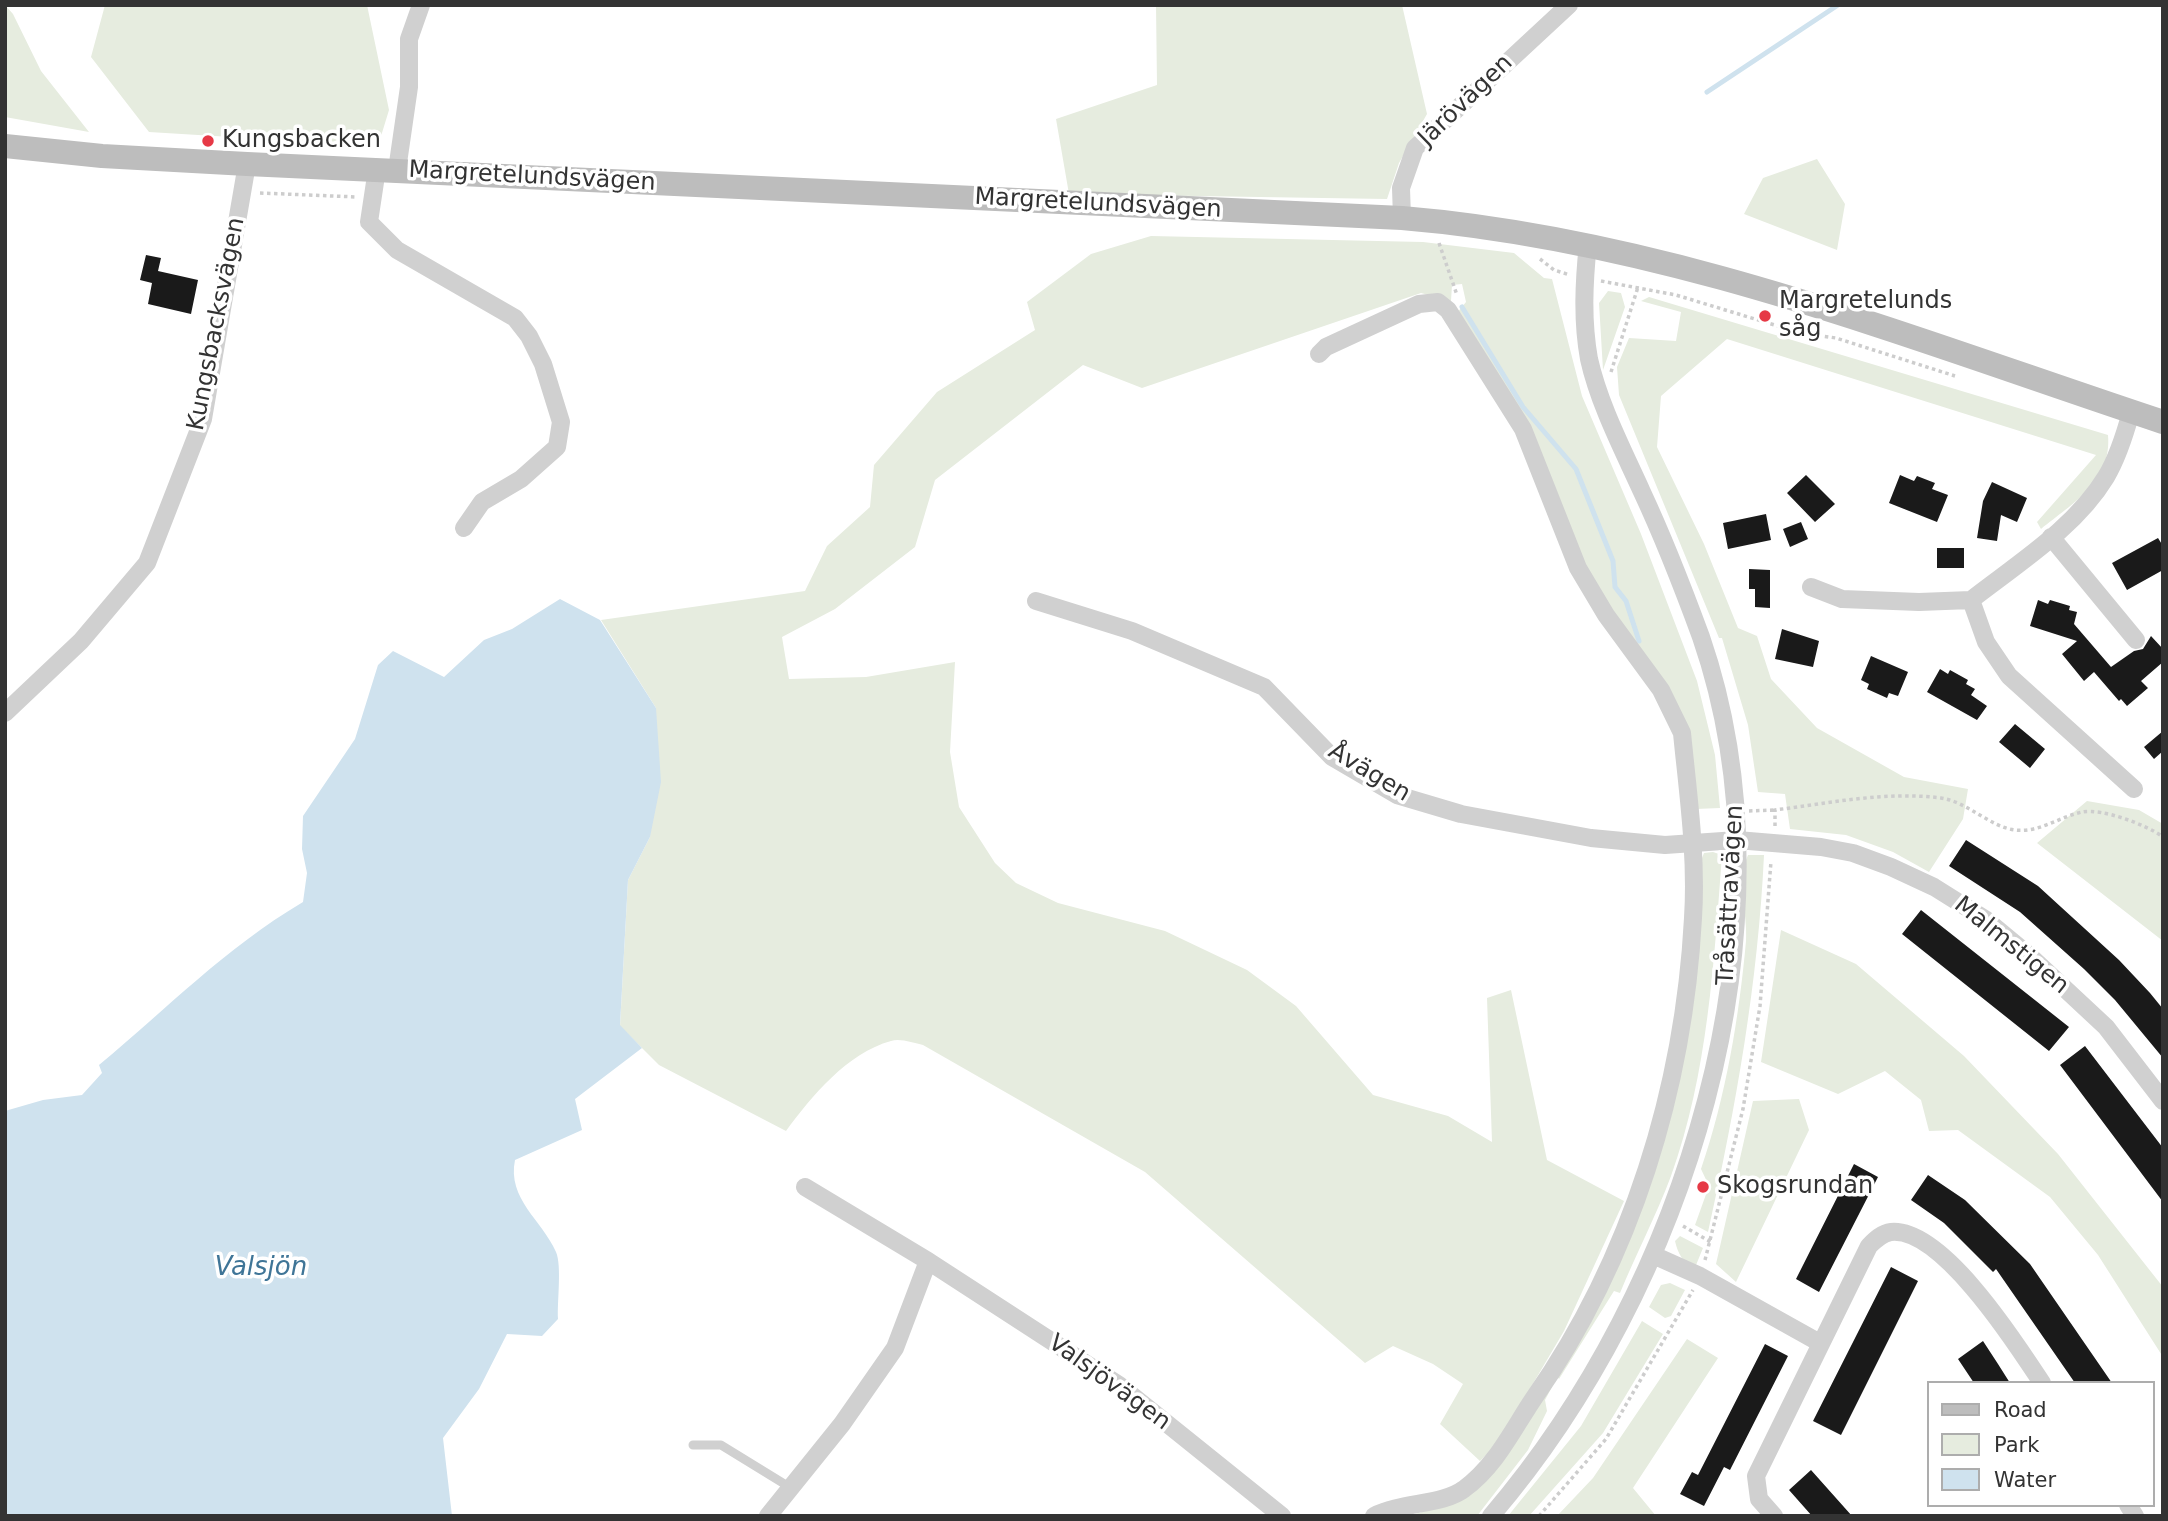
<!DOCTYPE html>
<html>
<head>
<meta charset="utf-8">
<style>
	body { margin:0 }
	#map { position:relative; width:2168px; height:1521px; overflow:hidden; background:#fff; font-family:"DejaVu Sans",sans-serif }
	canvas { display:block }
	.frame { position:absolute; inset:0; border:7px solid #333; pointer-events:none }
	.legend { position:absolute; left:1927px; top:1381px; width:228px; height:126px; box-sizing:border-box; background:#fff; border:2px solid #adadad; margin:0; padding:9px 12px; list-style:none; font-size:21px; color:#333 }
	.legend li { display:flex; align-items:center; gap:14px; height:35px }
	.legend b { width:35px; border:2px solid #adadad }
</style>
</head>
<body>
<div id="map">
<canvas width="2168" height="1521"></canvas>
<div class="frame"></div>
<ul class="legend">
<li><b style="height:9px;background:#bdbdbd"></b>Road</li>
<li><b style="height:19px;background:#e6ecdf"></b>Park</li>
<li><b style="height:19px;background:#cfe2ee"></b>Water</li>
</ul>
</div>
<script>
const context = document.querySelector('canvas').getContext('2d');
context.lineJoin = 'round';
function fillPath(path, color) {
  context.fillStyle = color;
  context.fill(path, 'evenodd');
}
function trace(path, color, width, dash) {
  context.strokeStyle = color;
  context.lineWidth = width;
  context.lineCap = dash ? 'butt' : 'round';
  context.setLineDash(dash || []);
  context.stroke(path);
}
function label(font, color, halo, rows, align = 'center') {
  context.font = font + ' "DejaVu Sans",sans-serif';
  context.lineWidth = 7;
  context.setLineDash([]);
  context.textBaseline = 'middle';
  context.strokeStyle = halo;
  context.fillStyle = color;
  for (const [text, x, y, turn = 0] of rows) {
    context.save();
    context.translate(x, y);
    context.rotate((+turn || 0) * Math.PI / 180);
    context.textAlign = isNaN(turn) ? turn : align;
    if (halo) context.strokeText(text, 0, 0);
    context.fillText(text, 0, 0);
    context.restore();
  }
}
const green = new Path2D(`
	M5,5L13,14L41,71L89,132L5,117Z
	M105,5H367L389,110L378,146L149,132L91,57Z
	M1156,5H1402L1427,114L1399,163L1387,199L1069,194L1056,119L1157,85Z
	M1817,159L1845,204L1837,250L1744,214L1763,178Z
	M1151,236L1423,242L1514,253L1544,278L1552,279L1582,396L1641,534L1697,681L1715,755L1720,808L1696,809L1689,733L1599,591L1457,313L1466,302L1462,284L1452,285L1451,301L1421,293L1142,388L1083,365L935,480L915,547L835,609L782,637L789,679L866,677L955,662L950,752L959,807L995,863L1016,883L1058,903L1165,931L1247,970L1296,1006L1373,1095L1448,1116L1492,1142L1487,998L1511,990L1547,1160L1624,1201L1564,1331L1498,1443L1480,1461L1440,1424L1463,1384L1433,1364L1393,1346L1365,1363L1145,1172L923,1045C914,1043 900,1038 891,1041C847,1053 812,1096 786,1131L659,1065L620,1026L628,880L650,837L656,708L601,620L805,591L827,546L870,507L874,465L937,392L1035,330L1027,302L1091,254Z
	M1608,291L1621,293L1625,307L1603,370L1599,303Z
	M1649,297L2108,435C2112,481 2073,503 2041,529L2037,522L2096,455L1727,339L1661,396L1657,447L1704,544L1738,628L1757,636L1771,679L1817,728L1904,777L1968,789L1963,819L1929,872L1893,852L1846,835L1790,829L1785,794L1758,792L1748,725L1722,638H1719L1619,395L1617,367L1629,338L1676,341L1681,312L1641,301Z
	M2087,801L2139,810L2163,824V941L2037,843Z
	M1713,852L1722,855C1714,961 1708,1074 1671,1176C1656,1216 1636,1254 1620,1293L1614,1291L1559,1379L1556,1374L1653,1173L1700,863L1704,853Z
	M1748,855H1764C1758,983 1736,1107 1708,1232L1695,1225L1709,1186L1701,1169C1726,1096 1739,1018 1746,941C1748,914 1736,882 1748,855Z
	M1781,930L1856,964L1964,1056L2058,1154L2163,1287V1357L2098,1255L2050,1197L1958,1130L1929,1131L1921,1100L1885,1071L1838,1094L1761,1062Z
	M1799,1099L1809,1130L1736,1282L1716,1264L1753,1101Z
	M1680,1236L1703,1248L1694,1270C1683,1262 1678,1254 1675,1241Z
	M1670,1283L1685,1290L1671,1316L1665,1318L1649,1307L1661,1285Z
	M1642,1321L1663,1334L1603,1433L1529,1516H1508L1581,1426Z
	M1687,1339L1718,1358L1633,1488L1656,1516H1557L1593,1478Z
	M1548,1387H1552L1545,1400L1547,1411L1528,1450L1477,1516H1407L1456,1503Z`);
const water = new Path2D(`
	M560,599L600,620L656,708L661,782L650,837L628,880L620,1025L642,1048L575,1099L582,1130L515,1160C507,1199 542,1220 556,1252C562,1266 557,1302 558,1319L542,1336L507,1334L479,1389L443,1438L452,1516H5V1111L43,1100L82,1095L102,1073L99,1065C169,1007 224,949 303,902L307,873L302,849L303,816L355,739L378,665L393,651L444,677L484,640L512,629Z`);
const stream = new Path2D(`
	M1707,92L1838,5
	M1462,307L1523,407L1576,469L1613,561L1615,587L1626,601L1639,641`);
const building = new Path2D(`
	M146,255L161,258L158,271L198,280L191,314L148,304L152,283L140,280Z
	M1806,475L1835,504L1815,522L1787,493Z
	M1900,475L1914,481L1917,476L1935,483L1932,489L1948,495L1937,522L1889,503Z
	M1992,482L2027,498L2017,522L2001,515L1997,541L1977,538L1983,501Z
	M1766,514L1771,540L1728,549L1723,523Z
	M1801,522L1808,539L1790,547L1783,529Z
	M2158,538L2163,546V570L2127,590L2112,563Z
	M1937,548H1964V568H1937Z
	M1749,569L1770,570V608L1755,607V589H1749Z
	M2038,600L2048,604L2050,600L2070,606L2069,610L2077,612L2074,624L2111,667L2134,651L2143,649L2151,636L2163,649V662L2141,681L2148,688L2127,706L2121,699L2119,701L2094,672L2084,681L2062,654L2077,641L2030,626Z
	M1782,629L1819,641L1813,667L1775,659Z
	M1871,656L1908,672L1898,696L1889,693L1887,698L1867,689L1869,684L1861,680Z
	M1940,669L1948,674L1950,670L1968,680L1966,684L1975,689L1971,695L1987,706L1977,720L1927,692Z
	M2015,724L2045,749L2030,768L1999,742Z
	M2163,731V751L2154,759L2144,747Z
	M1966,840L2038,886L2119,960L2150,993L2163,1009V1058L2115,1000L2084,969L2020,912L1949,866Z
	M1921,910L2069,1027L2049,1051L1902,934Z
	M2085,1046L2163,1148V1202L2060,1065Z
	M1854,1164L1878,1177L1819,1292L1796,1279Z
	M1928,1175L1965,1200L2030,1264L2112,1383H2075L1996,1269L1993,1272L1944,1223L1911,1200Z
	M1891,1267L1918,1281L1841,1435L1813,1421Z
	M1983,1341L1998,1364L2010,1383H1974L1958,1359Z
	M1765,1344L1788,1356L1730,1470L1724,1467L1704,1506L1680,1494L1692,1472L1698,1475Z
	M1811,1470L1852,1516H1812L1789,1490Z`);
const path = new Path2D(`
	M260,193L357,197
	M1439,243L1457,295
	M1540,259L1554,270L1570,275
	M1601,281L1676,295L1801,333L1836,338L1955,376
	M1611,372L1638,287
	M1749,811L1775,810
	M1775,826V810C1829,803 1887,791 1941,798C1968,802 1990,827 2015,830C2039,833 2059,817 2082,812C2102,808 2147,825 2163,837
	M1683,1226L1711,1242
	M1705,1260L1743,1109L1760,1006L1771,861
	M1539,1516L1606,1439L1693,1290`);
const lane = new Path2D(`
	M693,1445H721L791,1488`);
const street = new Path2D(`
	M377,169L369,222L397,250L515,318L529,336L543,364L561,422L557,447L521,479L482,502L464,528
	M397,170L409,87V39L421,5
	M1402,218L1401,188L1415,148L1569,5
	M1319,354L1326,347L1419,304L1438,302L1448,310L1523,429L1578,568L1606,615L1661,690L1682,733C1688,794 1697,856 1693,918C1684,1087 1632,1258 1534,1398C1513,1429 1496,1466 1464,1489C1443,1505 1402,1502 1374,1516
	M2131,412C2125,434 2118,457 2106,477C2075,528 2017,564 1971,600L1986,642L2009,676L2134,789
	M2051,537L2136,640
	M1811,587L1842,599L1919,602L1971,600
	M1036,601L1132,631L1264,687L1332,757L1397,795L1461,814L1591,838L1665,845L1737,840L1821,847L1853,853L1891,867L1934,887L1985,919L2032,958L2106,1027L2163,1101
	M5,713L81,641L147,563L203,419L247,164
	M805,1187L928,1261L1119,1385L1282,1516
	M1653,1255L1700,1276L1820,1343
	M2128,1505L2135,1516
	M768,1516L842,1424L895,1348L928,1261
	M1491,1516C1685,1290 1801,926 1701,637C1683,588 1664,539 1642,492C1623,450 1599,404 1589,359C1582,320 1584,282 1588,243
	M1774,1516L1759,1499L1756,1476L1869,1246C1875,1240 1882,1233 1891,1232C1942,1227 2017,1345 2042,1383`);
const secondary = new Path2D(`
	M5,146L102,156L247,164L1402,218C1667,240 1912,339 2163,422`);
const markers = [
	[208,141,7,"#e63946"],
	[1765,316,7,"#e63946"],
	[1703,1187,7,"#e63946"]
];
const streetNames = [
	["Järövägen",1466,101,-44],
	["Margretelundsvägen",532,177,3],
	["Margretelundsvägen",1098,204,3],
	["Kungsbacksvägen",217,324,-79],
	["Åvägen",1369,773,31],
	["Tråsättravägen",1731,895,-87],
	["Malmstigen",2011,946,39],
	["Valsjövägen",1109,1383,36]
];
const poiNames = [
	["Kungsbacken",222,141],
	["Margretelunds",1779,302],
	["såg",1779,330],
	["Skogsrundan",1717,1187]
];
const waterNames = [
	["Valsjön",261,1268]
];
fillPath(green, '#e6ecdf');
fillPath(water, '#cfe2ee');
trace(stream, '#cfe2ee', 5);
fillPath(building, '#1a1a1a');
trace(path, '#cdcdcd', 3.5, [3.5, 3.5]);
trace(lane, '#d0d0d0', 9);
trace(street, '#d0d0d0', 18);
trace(secondary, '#bdbdbd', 24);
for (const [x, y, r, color] of markers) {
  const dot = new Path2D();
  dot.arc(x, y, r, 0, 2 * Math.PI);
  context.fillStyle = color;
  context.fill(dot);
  trace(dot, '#fff', 2.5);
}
label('24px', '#333', '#fff', streetNames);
label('24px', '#333', '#fff', poiNames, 'left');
label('italic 26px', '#3f7597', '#fff', waterNames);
</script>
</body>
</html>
